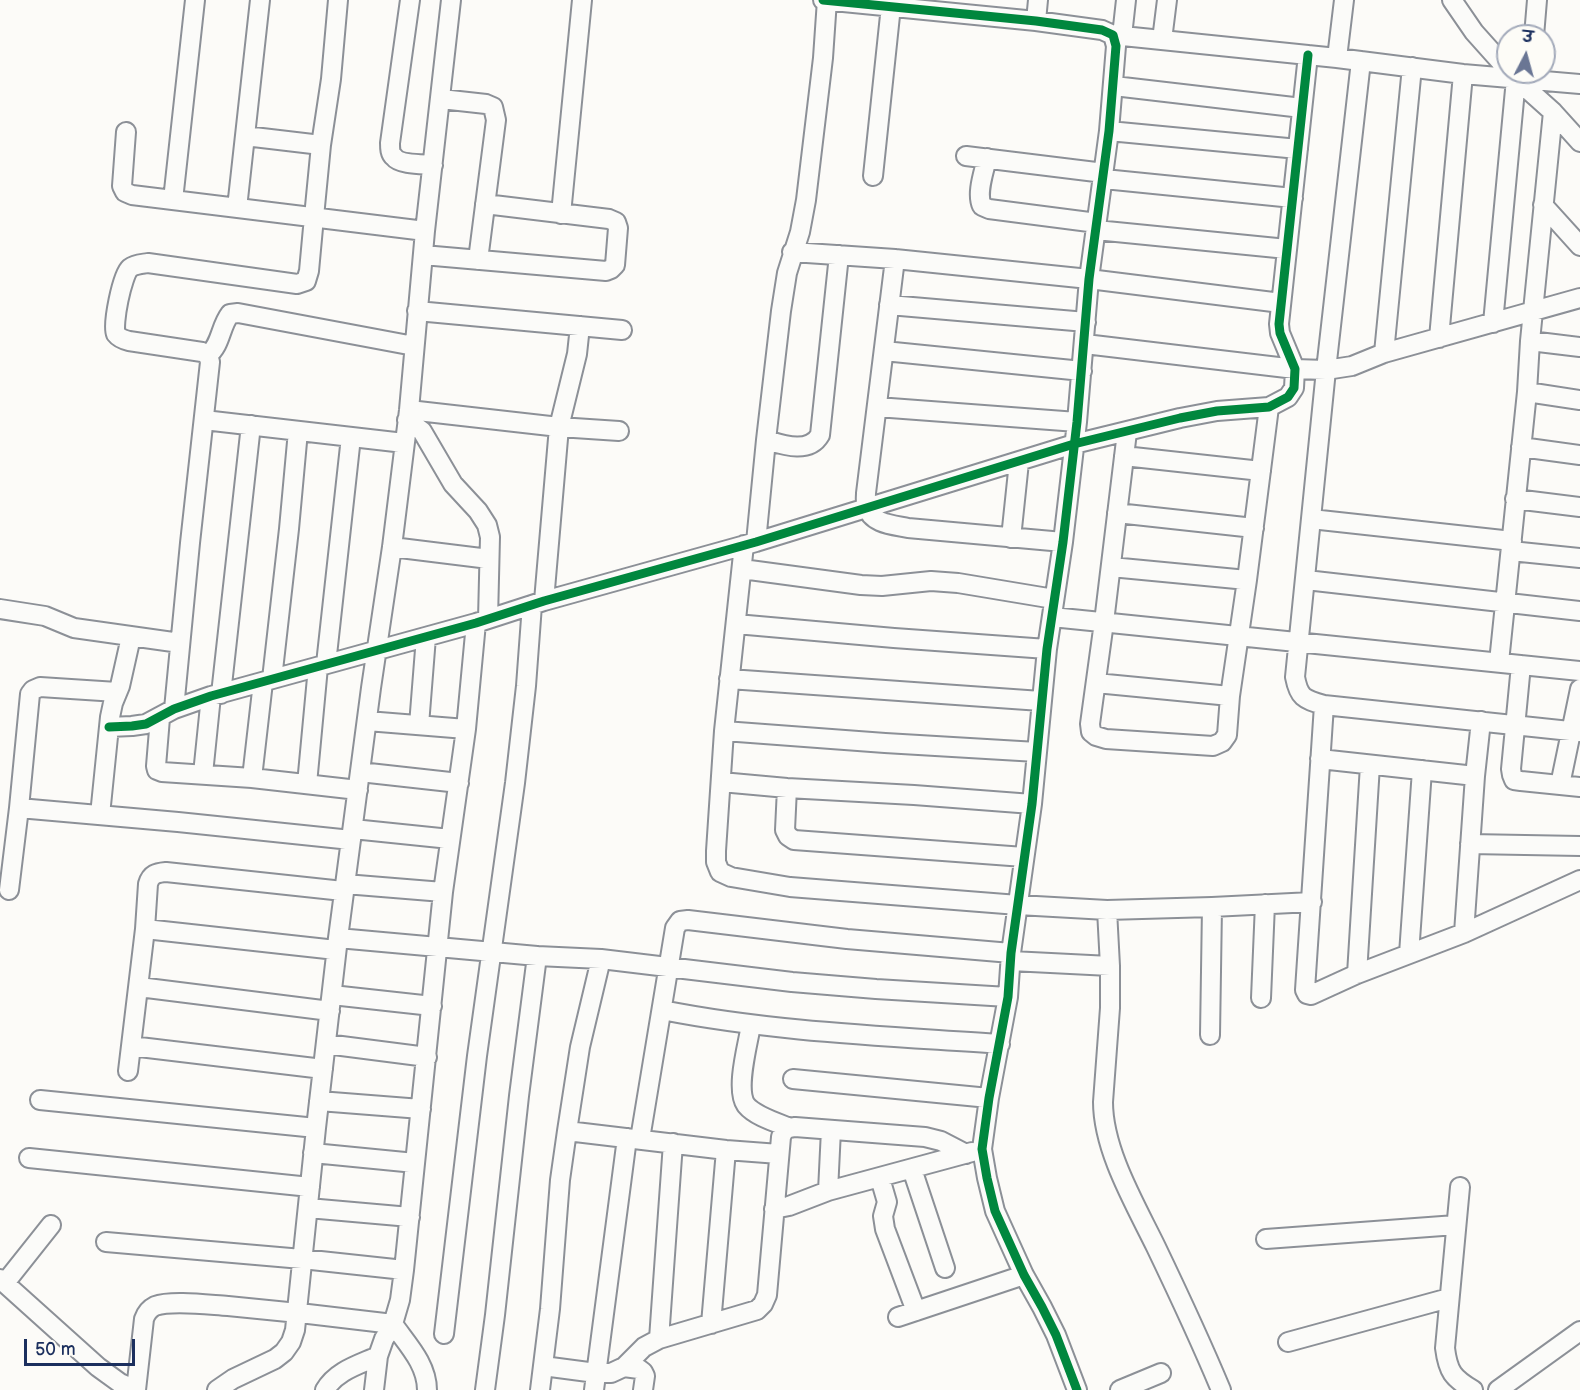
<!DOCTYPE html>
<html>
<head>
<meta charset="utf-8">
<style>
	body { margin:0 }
	#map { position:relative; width:1580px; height:1390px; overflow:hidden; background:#fcfbf8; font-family:"Balsamiq Sans","Playpen Sans Deva",sans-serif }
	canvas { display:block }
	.north { position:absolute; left:1496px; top:24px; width:60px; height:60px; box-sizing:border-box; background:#fdfcf7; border:2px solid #a3aaba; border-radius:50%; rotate:6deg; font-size:16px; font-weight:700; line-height:24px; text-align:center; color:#1b2f5e }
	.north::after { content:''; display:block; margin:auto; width:21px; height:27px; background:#6a7694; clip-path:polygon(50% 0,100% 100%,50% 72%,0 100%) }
	.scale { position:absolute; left:24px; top:1339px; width:111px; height:27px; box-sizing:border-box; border:3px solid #1b2f5e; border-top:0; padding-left:8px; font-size:18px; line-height:21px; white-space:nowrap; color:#1b2f5e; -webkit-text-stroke:4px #fdfcf7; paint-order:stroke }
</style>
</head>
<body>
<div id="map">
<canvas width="1580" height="1390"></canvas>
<div class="north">उ</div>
<div class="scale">50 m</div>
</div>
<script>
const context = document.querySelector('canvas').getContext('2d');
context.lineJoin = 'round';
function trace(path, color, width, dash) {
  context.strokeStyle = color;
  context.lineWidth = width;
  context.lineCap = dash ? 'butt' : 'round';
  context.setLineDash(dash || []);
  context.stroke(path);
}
const minor = new Path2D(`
	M410,0L390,143C390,148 390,154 394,157C400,165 424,164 433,165
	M823,0L1036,21L1102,30L1113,35L1116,46L1109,131L1089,279L1077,422L1063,542L1047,649L1032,804L1011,953L1008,997L989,1098L982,1149L987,1178L995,1211L1024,1275L1042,1307L1056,1335L1077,1390
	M1452,0L1474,32L1508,70
	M1036,21L1038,0
	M1113,35L1337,58L1463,74L1580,84
	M1122,36L1126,0
	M1534,36L1537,0
	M1162,40L1167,0
	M1337,58L1344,0
	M1361,61L1326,370L1295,677C1299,698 1304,699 1324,705L1580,732
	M1515,78L1553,112L1580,142
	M1114,86L1302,108
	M441,99L486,104L493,107L496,120L478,260
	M1109,131L1298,149
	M126,132L122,186L125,192L132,195L425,231
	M245,136L321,145
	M966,156L1104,173
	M987,158C984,172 976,193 982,206L989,209L1097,223
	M873,176L891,6
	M1104,179L1293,198
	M173,200L195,0
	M1543,205L1580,246
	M237,208L260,0
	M561,214L582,0
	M1096,230L1287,249
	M792,252L895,259L1089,279L1281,303
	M423,255L606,271L611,269L615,265L618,228L616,222L609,219L485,204
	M895,259L866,493C866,497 865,503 867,507C871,524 894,525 908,528L1063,542
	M889,305L1086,322
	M417,311L622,330
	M1493,323L1516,79
	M1439,338L1463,74
	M1530,341L1580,347
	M1085,344L1295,369L1326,370L1352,366L1384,353L1580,298
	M884,351L1082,371
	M1384,353L1412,67
	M208,355C221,345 220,327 230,314L238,313L414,346
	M1527,392L1580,400
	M877,407L1077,422
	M409,410L559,427L619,431
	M204,420L404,443
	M407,420L422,431L453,484L478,511L487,525L490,537L488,619
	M1127,432L1104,622L1090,724L1091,732L1096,736L1106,739L1213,746L1222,742L1227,735L1230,696L1247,580L1269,407
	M766,440C783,445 809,454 820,435L839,255
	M1521,447L1580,455
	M1124,456L1261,471
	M1515,499L1580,507
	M1117,513L1254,528
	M1311,519L1512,541
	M1011,538L1019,462
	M756,542L766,440L781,311L787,273L800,232L806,200L823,58L827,0
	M744,545L724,731L716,851V862L720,872L731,877L790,887L1018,905L1107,910L1212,907L1312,902
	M392,547L489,559
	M1511,551L1580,558
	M1111,567L1247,580
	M742,569L861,585L882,586L931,581L958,583L1054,599
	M1306,580L1580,611
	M544,601L559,427L577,354L580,326
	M0,609L45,616L74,628L180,643
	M1052,617L1580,671
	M736,624L894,638L1047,649
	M1499,662L1527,392L1530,341L1553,112
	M326,664L351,437
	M1521,665L1511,769L1512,775L1514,780L1521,781L1580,787
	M272,679L289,529L298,431
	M729,679L1041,701
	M1096,683L1230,696
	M221,694L251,425
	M1324,705L1305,990L1307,994L1311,995L1357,974L1464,933L1580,880
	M174,709L190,543L210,362L208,355L202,352L129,341C125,340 119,338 116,334C112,325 122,275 130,268C135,264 142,264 148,263L297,284L306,281L309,271L314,217L321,145L331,79L338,0
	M160,718L156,766L157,770L162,772L252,778L358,790
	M367,721L466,729
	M419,725L426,637
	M109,727L132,726L146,724L174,709L211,696L476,623L544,601L756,542L1074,444L1180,418L1217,411L1269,407L1288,397L1294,388L1295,369L1280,333L1279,324L1308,55
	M724,731L885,743L1037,752
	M1320,759L1475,776
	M360,772L459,783
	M203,774L211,696
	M252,778L263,682
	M721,782L787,788L914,795L1032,804
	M307,784L318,667
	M1560,785L1580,689
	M787,788L785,830L788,836L794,840L1024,857
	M19,808L178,822L351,840
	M100,815L110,717L113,703L120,686L131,637
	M353,829L450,839
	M1470,844L1580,846
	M345,884L443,892
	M9,890L19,808L30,694L33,690L40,687L117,692
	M1107,910L1110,966V1008L1103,1102C1103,1150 1135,1204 1156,1247C1179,1295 1201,1342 1221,1390
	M145,929L336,950
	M1464,933L1475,776L1481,721
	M338,938L537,956L601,959L792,982L876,989L1008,997
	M1409,954L1422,770
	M1011,961L1110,966
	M1357,974L1370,765
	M139,987L330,1011
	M332,995L432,1006
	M1261,998L1265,904
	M662,1010C773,1032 887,1036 1000,1044
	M751,1025C748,1044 735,1089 746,1105C755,1116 775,1122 788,1127
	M1210,1035L1212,907
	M326,1044L427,1057
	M131,1046L323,1069
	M128,1071L145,929L148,884C151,874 156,873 166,872L343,891
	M793,1079L989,1098
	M40,1100L316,1128
	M319,1101L421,1109
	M567,1131L726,1150L779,1154
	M640,1139L675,928L680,921L688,920L847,939L1011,953
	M313,1153L415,1163
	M29,1158L310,1187
	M912,1169L945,1268
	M880,1178L887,1202L883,1216L885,1229L916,1311
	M1460,1187L1445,1348C1448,1372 1453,1378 1473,1390
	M828,1191L831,1130
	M308,1208L410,1217
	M774,1209L789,1206L828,1191L972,1152
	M1266,1239L1456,1225
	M106,1242L302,1259L404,1270
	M0,1279L98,1367L120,1383L136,1390L144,1319C146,1313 149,1309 155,1306C172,1300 210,1305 228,1306C283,1311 338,1317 393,1324C407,1344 427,1364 427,1390
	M5,1283L51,1225
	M898,1317L1024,1275
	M711,1324L726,1150
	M444,1334L477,1056L515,783L526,686L532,605
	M659,1339L673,1143
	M1288,1342L1449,1298
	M543,1366L596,1373H611L624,1367L644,1347L659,1339L757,1310L763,1304L767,1295L781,1137C784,1129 787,1128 795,1127L925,1137L941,1141L966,1154
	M624,1367L639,1369L643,1372L645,1376L643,1390
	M217,1390L233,1379L275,1359L284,1352L291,1342L295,1330L316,1128L338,938L371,688L392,547L409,410L425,231L451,0
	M325,1390C336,1371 358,1365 378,1356
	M374,1390L378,1356L384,1339L393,1324L400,1300L404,1270L443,892L466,729L476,623
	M485,1390L495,1315L519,1096L537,956
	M540,1390L550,1309L560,1180L567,1131L580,1047L601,959
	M594,1390L627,1138
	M1120,1390L1161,1373
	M1498,1390L1580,1331`);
const cycleway = new Path2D(`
	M823,0L1036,21L1102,30L1113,35L1116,46L1109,131L1089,279L1077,422L1063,542L1047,649L1032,804L1011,953L1008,997L989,1098L982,1149L987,1178L995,1211L1024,1275L1042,1307L1056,1335L1077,1390
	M109,727L132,726L146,724L174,709L211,696L476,623L544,601L756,542L1074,444L1180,418L1217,411L1269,407L1288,397L1294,388L1295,369L1280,333L1279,324L1308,55`);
trace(minor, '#8c9097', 22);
trace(minor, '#fbfbf9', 18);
trace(cycleway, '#00873e', 9);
</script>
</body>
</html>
